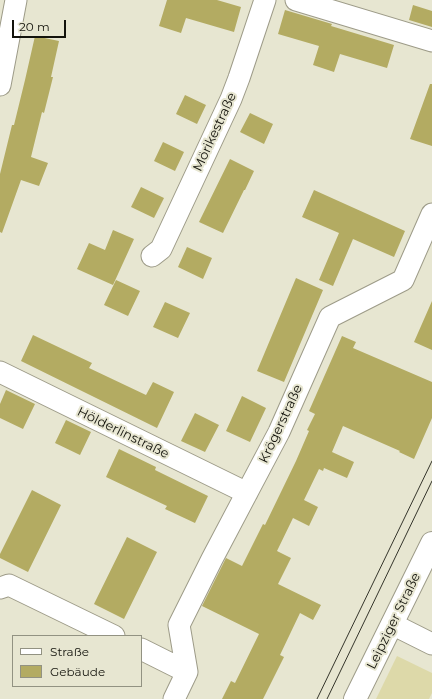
<!DOCTYPE html>
<html>
<head>
<meta charset="utf-8">
<style>
	body { margin:0 }
	#map { position:relative; width:432px; height:699px; overflow:hidden; background:#e7e6d1; font-family:Montserrat,sans-serif }
	canvas { display:block }
	.legend { position:absolute; left:12px; top:635px; width:130px; height:52px; box-sizing:border-box; background:#e7e6d1; border:1px solid #929282; margin:0; padding:5px 7px; list-style:none; font-size:12px; color:#13130c }
	.legend li { display:flex; align-items:center; gap:8px; height:20px }
	.legend b { width:20px; border:1px solid #929282 }
	.scale { position:absolute; left:12px; top:20px; width:54px; height:18px; box-sizing:border-box; border:2px solid #13130c; border-top:0; padding-left:5px; font-size:12px; line-height:14px; white-space:nowrap; color:#13130c; -webkit-text-stroke:3px #e7e6d1; paint-order:stroke }
</style>
</head>
<body>
<div id="map">
<canvas width="432" height="699"></canvas>
<ul class="legend">
<li><b style="height:5px;background:#fff"></b>Straße</li>
<li><b style="height:11px;background:#b3ab62"></b>Gebäude</li>
</ul>
<div class="scale">20 m</div>
</div>
<script>
const context = document.querySelector('canvas').getContext('2d');
context.lineJoin = 'round';
function fillPath(path, color) {
  context.fillStyle = color;
  context.fill(path, 'evenodd');
}
function trace(path, color, width, dash) {
  context.strokeStyle = color;
  context.lineWidth = width;
  context.lineCap = dash ? 'butt' : 'round';
  context.setLineDash(dash || []);
  context.stroke(path);
}
function label(font, color, halo, rows, align = 'center') {
  context.font = font + ' Montserrat,sans-serif';
  context.lineWidth = 4;
  context.setLineDash([]);
  context.textBaseline = 'middle';
  context.strokeStyle = halo;
  context.fillStyle = color;
  for (const [text, x, y, turn = 0] of rows) {
    context.save();
    context.translate(x, y);
    context.rotate((+turn || 0) * Math.PI / 180);
    context.textAlign = isNaN(turn) ? turn : align;
    if (halo) context.strokeText(text, 0, 0);
    context.fillText(text, 0, 0);
    context.restore();
  }
}
const green = new Path2D(`
	M397,656L432,673V693L429,699H376Z`);
const building = new Path2D(`
	M167,0H217L241,7L234,32L186,18L181,33L159,26Z
	M413,5L432,11V27L409,20Z
	M285,10L332,24L331,26L394,45L387,68L340,54L334,72L313,65L319,46L278,34Z
	M35,36L59,41L51,77H53L44,113L42,112L31,157L48,163L39,186L21,180L2,233L0,232V174L12,125H14L25,80Z
	M430,84H432V146L410,139Z
	M185,95L206,105L197,124L176,114Z
	M250,113L273,124L264,144L240,132Z
	M163,142L184,152L175,171L154,161Z
	M230,159L254,171L245,190H244L223,233L199,222Z
	M141,187L164,198L154,218L131,207Z
	M314,190L405,231L394,257L353,239L333,286L319,280L339,233L302,217Z
	M113,230L134,239L113,285L77,269L89,243L105,250Z
	M187,247L212,258L203,279L178,267Z
	M296,278L323,290L284,382L257,371Z
	M116,280L140,291L128,316L104,305Z
	M432,301V350L414,342Z
	M165,302L190,313L178,338L153,327Z
	M33,335L92,363L89,368L146,395L153,382L174,392L157,428L21,361Z
	M342,336L356,342L353,348L432,382V418L414,459L399,452L400,451L343,426L332,452L354,462L347,478L324,468L323,471L319,469L304,500L318,507L309,526L293,518L277,551L291,558L278,584L321,605L313,620L300,613L280,655L284,657L263,699H222L231,681L235,683L259,634L202,606L226,558L242,566L263,524L265,525L296,461L309,431L307,430L315,414L309,411Z
	M6,390L35,404L23,429L0,418V404Z
	M242,396L266,408L250,442L226,431Z
	M195,413L219,425L205,452L181,441Z
	M66,420L91,432L80,455L55,443Z
	M119,449L156,467L155,470L208,496L195,523L165,509L167,506L106,477Z
	M32,490L61,505L28,572L0,558V554Z
	M127,537L157,552L124,619L94,604Z`);
const street = new Path2D(`
	M296,0L432,41
	M0,85L16,0
	M152,256L161,249L231,99L239,78L265,0
	M0,372L247,493
	M0,588L9,585L114,636
	M392,624L432,644
	M141,649L187,672
	M174,699L187,672L179,625L212,559L279,432L330,317L403,280L432,214`);
const secondary = new Path2D(`
	M355,699L432,543`);
const tram = new Path2D(`
	M317,699L432,461
	M327,699L432,481`);
const streetNames = [
	["Mörikestraße",215,132,-65],
	["Krögerstraße",281,424,-65],
	["Hölderlinstraße",123,433,26],
	["Leipziger Straße",394,621,-64]
];
fillPath(green, '#ddd9a9');
fillPath(building, '#b3ab62');
trace(street, '#9d9b88', 23);
trace(secondary, '#9d9b88', 24);
trace(street, '#fff', 21);
trace(secondary, '#fff', 22);
trace(tram, '#35352b', 1);
label('13px', '#13130c', '#e7e6d1', streetNames);
</script>
</body>
</html>
